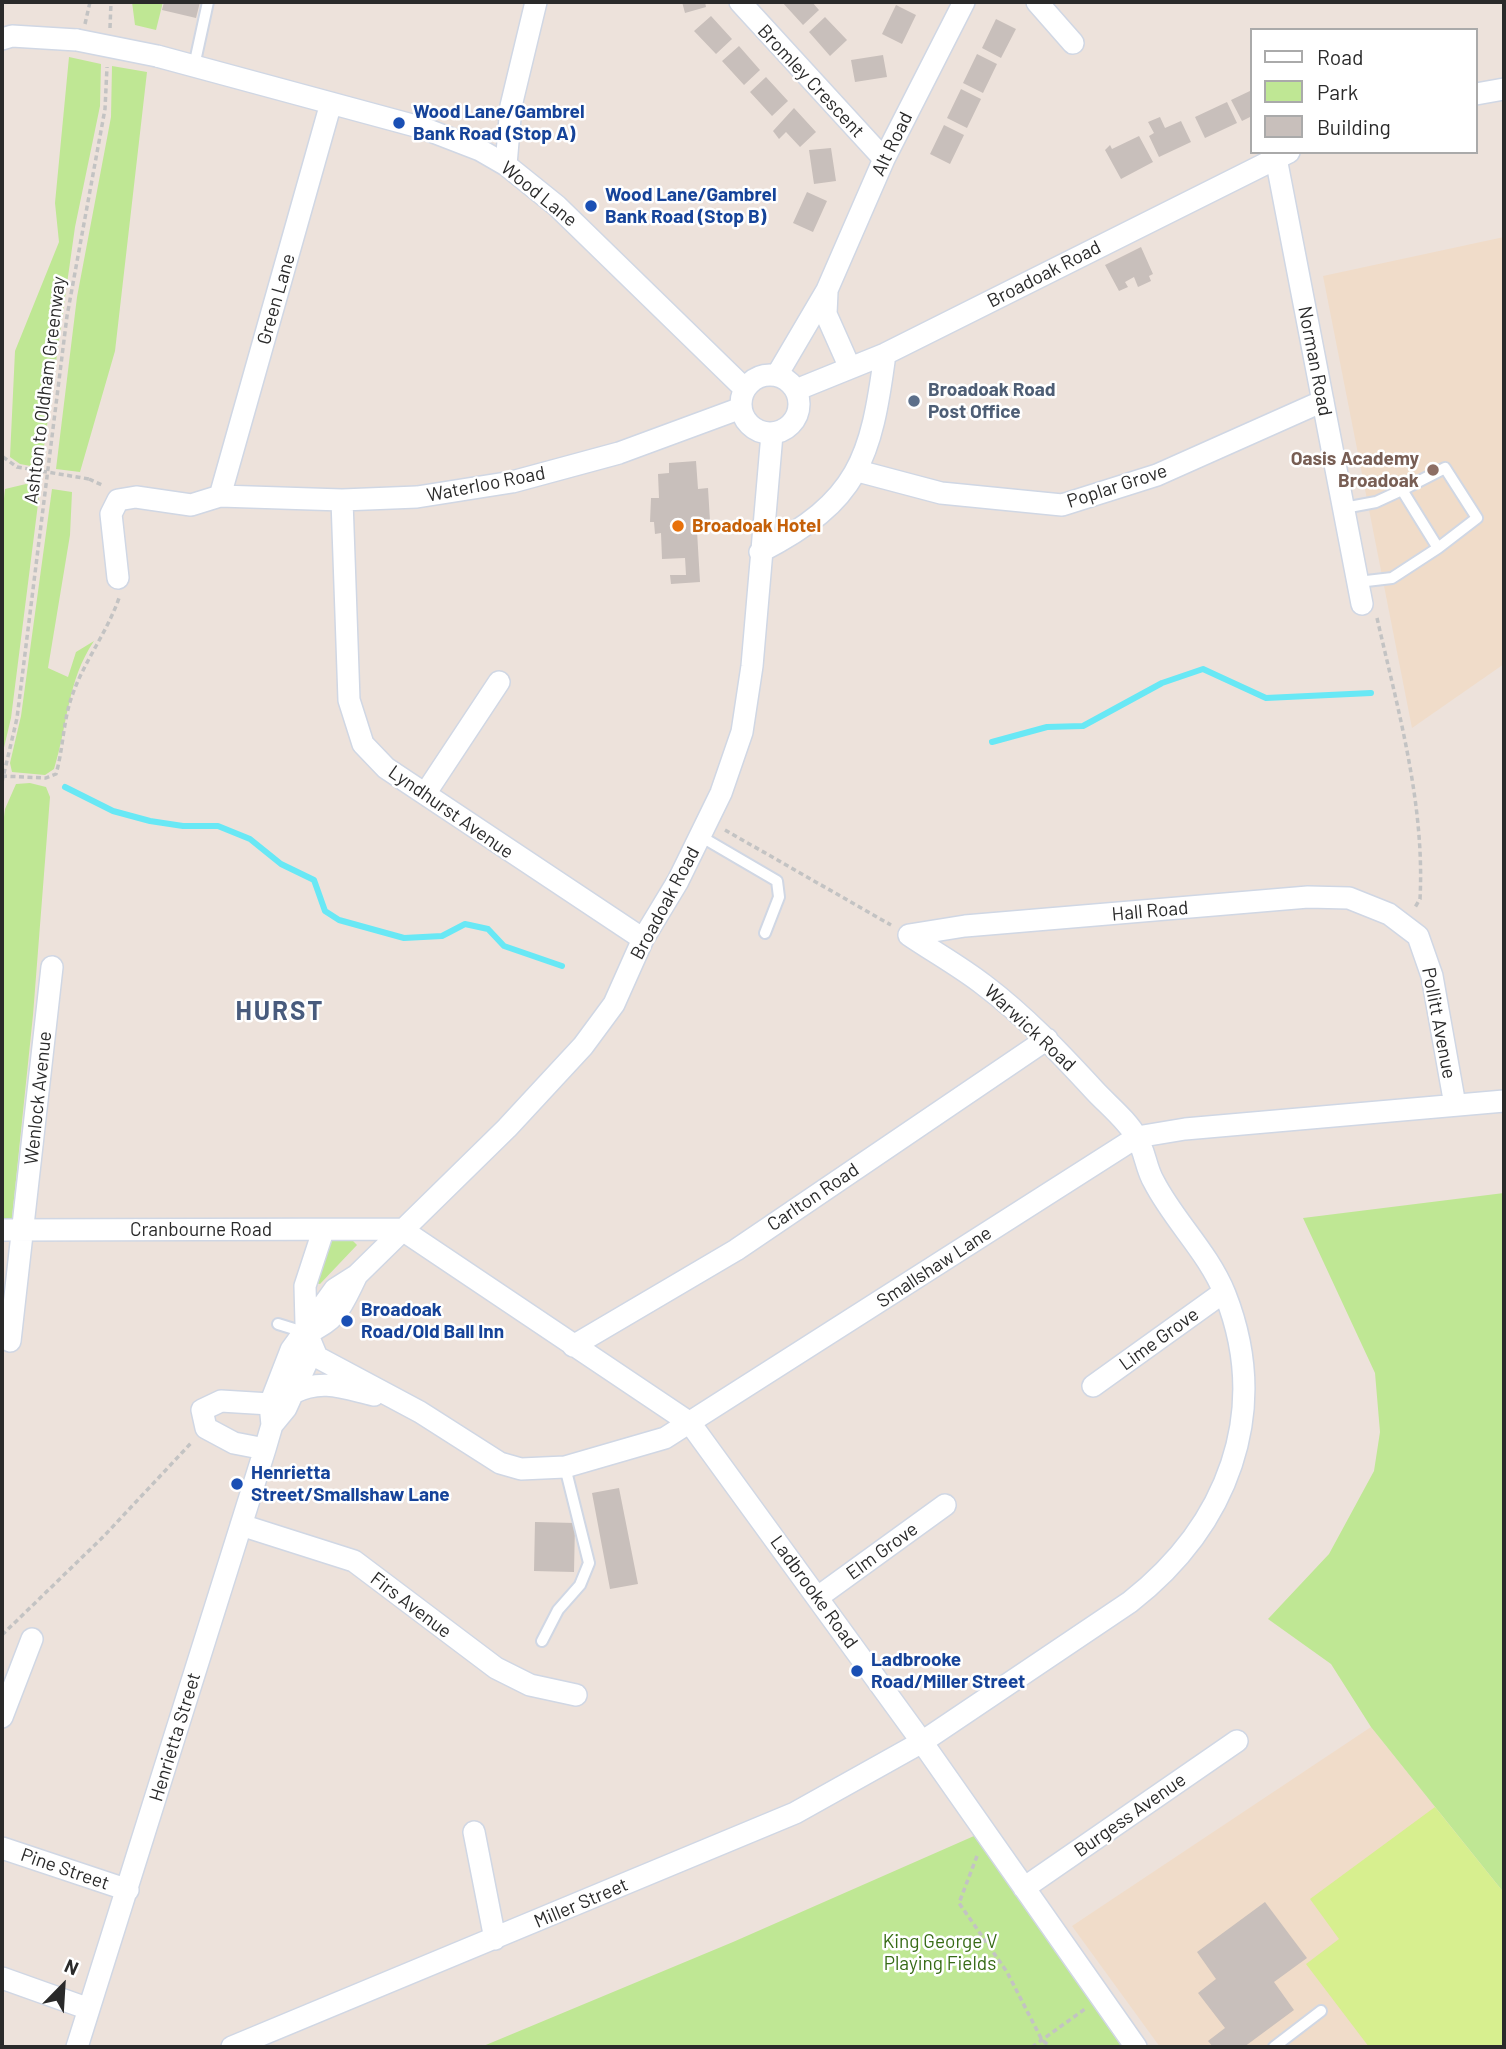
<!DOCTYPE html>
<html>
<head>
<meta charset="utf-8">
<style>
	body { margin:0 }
	#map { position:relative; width:1506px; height:2049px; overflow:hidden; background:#ede2db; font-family:Barlow,sans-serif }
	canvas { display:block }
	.frame { position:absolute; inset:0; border:4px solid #2a2a2a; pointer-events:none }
	.legend { position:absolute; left:1250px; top:28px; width:228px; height:126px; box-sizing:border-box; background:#fff; border:2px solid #aaa; margin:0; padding:9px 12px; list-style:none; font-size:21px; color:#2a2a2a }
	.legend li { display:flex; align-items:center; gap:14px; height:35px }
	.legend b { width:35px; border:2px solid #aaa }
	.north { position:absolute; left:28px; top:1951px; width:70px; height:70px; -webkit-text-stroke:5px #fff; paint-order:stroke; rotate:24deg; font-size:19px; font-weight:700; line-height:28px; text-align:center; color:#2a2a2a }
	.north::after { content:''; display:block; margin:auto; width:24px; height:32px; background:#2a2a2a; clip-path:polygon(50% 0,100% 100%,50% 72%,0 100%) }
</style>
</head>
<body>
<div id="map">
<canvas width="1506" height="2049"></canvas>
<div class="frame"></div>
<ul class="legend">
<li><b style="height:9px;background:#fff"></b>Road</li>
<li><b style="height:19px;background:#bfe794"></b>Park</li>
<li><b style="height:19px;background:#c8bfbb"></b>Building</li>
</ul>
<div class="north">N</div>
</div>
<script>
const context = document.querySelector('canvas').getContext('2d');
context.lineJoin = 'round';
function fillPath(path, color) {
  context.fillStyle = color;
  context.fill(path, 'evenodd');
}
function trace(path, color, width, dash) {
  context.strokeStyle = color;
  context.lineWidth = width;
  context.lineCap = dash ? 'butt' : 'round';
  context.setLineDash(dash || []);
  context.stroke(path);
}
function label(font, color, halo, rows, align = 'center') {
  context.font = font + ' Barlow,sans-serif';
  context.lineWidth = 5;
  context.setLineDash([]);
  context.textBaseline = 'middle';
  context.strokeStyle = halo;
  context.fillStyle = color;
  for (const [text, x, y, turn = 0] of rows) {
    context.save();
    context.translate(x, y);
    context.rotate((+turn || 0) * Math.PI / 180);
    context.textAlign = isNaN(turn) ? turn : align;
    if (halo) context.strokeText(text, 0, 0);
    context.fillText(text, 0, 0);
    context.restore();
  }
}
const education = new Path2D(`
	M1504,237V664L1412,728L1323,276Z
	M1371,1727L1504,1893V2047H1160L1072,1926Z`);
const green = new Path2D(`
	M132,2H163L156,30L135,25Z
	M69,57L101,64L100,106L75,227L41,468L20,464L10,457L15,351L59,242L55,203Z
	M112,66L147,72L115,351L80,472L56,469L77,297L111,117Z
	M26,484L40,488L11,718L2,756V517L5,489Z
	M52,489L72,492L70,535L48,668L68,677L76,652L94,641C67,681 68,724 54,769L45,775L12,772L10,763L21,716Z
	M30,783L46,787L50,797L33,1015L12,1218L2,1219V833L5,809L16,784Z
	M1504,1193V1893L1371,1727L1331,1664L1268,1619L1329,1554L1374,1471L1380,1432L1375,1373L1303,1218Z
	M332,1240L353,1241L357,1245L320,1284L315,1283L327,1245Z
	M974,1836L1122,2047H481L733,1942Z`);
const pitch = new Path2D(`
	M1435,1807L1504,1893V2047H1369L1306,1964L1339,1939L1310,1899Z`);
const stream = new Path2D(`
	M992,742L1047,727L1083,726L1162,683L1203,669L1266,698L1371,693
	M65,787L113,811L150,821L183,826H218L250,839L281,864L314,880L325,911L339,920L404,938L442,936L465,924L488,929L504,946L562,966`);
const building = new Path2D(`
	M164,2H200L196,18L162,10Z
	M682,2H705L706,7L685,13Z
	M782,2H812L819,10L803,25Z
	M896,5L916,15L902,44L882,34Z
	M711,16L732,39L716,54L694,31Z
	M825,17L847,40L830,56L809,32Z
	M996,19L1016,29L1001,58L982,48Z
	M739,46L760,70L744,85L722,61Z
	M977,54L997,64L983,93L963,83Z
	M883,55L887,77L855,82L851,60Z
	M766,77L788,101L772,116L750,92Z
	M961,89L981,99L967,128L947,118Z
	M1252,90V116L1242,121L1231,100Z
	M1227,102L1237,123L1205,138L1195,117Z
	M794,108L816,132L800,147L786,132L779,139L773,131Z
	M1160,117L1165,128L1181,121L1191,142L1159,157L1149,136L1154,133L1148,122Z
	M944,125L964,135L950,164L930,154Z
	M1139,136L1153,162L1121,179L1105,150L1110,145L1112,149Z
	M831,148L836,181L814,184L809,150Z
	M807,192L827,201L813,232L793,223Z
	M1141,247L1153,274L1149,276L1151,281L1138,287L1134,277L1125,282L1128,287L1119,291L1105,265Z
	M696,461L698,489L708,488L710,521L702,522V531H697L700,582L671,584L670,575H686L685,558L662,559L661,533L655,534L654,522H650L651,498H659L658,474L669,473V463Z
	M619,1488L638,1584L610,1589L592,1493Z
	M535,1522L575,1523L574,1572L534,1571Z
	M1265,1902L1307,1958L1274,1982L1294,2010L1244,2047H1213L1208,2041L1225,2028L1198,1993L1216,1979L1197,1952Z`);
const path = new Path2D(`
	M85,24L90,2
	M110,28L111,2
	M2,457H3
	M89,479L104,486
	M1377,618C1398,710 1425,804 1420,899L1414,909
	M2,776L46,778L56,774C63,750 63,723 71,699C83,662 108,632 120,595
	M2,782L17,718L67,316L105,109L107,67
	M725,830L891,925
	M2,1635L104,1536L192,1442
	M977,1856L959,1903L1007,1972L1042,2040L1051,2047
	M1032,2047L1085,2009`);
const service = new Path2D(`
	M194,66L208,2
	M1402,490L1445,468L1477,518L1438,548
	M1344,508L1376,502L1402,490L1438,548L1392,578L1358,582
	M700,836L777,881L779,897L765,933
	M278,1324L307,1333
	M542,1641L558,1610L580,1585L589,1563L565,1467
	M1274,2047L1321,2011`);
const minor = new Path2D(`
	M740,2L884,159
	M1037,2L1073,43
	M2,39L12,36L77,40
	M157,56L423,128L480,150L506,165L557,206L745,389
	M1476,94L1504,89
	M1276,158L1362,604
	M506,165L511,106L536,2
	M827,292L826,314L850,368
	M741 404a29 29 0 1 1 58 0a29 29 0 1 1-58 0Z
	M777,375L827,290L884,159L964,2
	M796,390L885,354L1289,152
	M858,471L941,493L1062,505L1157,475L1323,401
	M220,496L331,103
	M342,500L349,700L363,744L386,768L643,939
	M760,552C859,501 871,459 885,354
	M118,578L111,514L118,500L136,497L191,505L220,496L342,500L417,497L512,482L619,453L741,408
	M425,794L499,682
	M909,935L965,926L1308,897L1349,898L1389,914L1418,936L1432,976L1455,1105
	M401,1229L690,1423L922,1742L1136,2047
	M2,1230L401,1229
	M307,1333L317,1357L420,1412L500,1463L521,1469L565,1467L665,1438L1137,1137L1185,1129L1504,1101
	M307,1333C339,1319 342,1305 357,1275
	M10,1341L52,967
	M573,1346L736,1250L1047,1039
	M1093,1386L1224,1292
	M293,1393C322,1378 344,1388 374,1395
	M272,1425L286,1408L307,1362L305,1286L323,1231
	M265,1449L234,1443L206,1428L202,1410L221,1401L270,1404
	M241,1525L354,1561L496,1668L530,1685L576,1695
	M818,1597L945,1505
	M2,1717L32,1639
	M474,1832L495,1939
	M2,1848L128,1890
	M1024,1888L1237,1741
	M2,1978L89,2009
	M77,2047L265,1449L272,1425L270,1404L291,1350L335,1289L357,1275L507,1128L583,1046L614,1004L643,939L678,881L721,793L742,732L752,666L772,434
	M232,2047L795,1813L922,1742L1130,1602C1227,1526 1272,1413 1225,1294C1208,1252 1174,1221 1154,1182C1146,1169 1145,1151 1137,1138C1128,1121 1108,1105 1095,1091C1060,1053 1025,1016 984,985C961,967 934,952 909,935`);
const pathBridge = new Path2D(`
	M3,457L17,467L89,479`);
const minorBridge = new Path2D(`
	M77,40L157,56`);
const markers = [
	[399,123,7,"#1a4fb4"],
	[591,206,7,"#1a4fb4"],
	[914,401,7,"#5c6f8a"],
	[1433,470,7,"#8d6e63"],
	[678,526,7,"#e8710a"],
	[347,1321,7,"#1a4fb4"],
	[237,1484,7,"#1a4fb4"],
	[857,1671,7,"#1a4fb4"]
];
const streetNames = [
	["Bromley Crescent",811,81,47],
	["Alt Road",892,144,-64],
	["Wood Lane",539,194,39],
	["Broadoak Road",1044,274,-27],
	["Green Lane",276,299,-74],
	["Norman Road",1315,361,79],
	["Ashton to Oldham Greenway",45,390,-83],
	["Waterloo Road",486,484,-11],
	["Poplar Grove",1117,486,-18],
	["Lyndhurst Avenue",451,812,35],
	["Broadoak Road",665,903,-62],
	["Hall Road",1150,911,-5],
	["Pollitt Avenue",1439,1023,79],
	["Warwick Road",1030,1028,43],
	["Wenlock Avenue",38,1098,-84],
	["Carlton Road",813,1197,-34],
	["Cranbourne Road",201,1230],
	["Smallshaw Lane",934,1267,-33],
	["Lime Grove",1159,1339,-36],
	["Elm Grove",882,1551,-36],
	["Ladbrooke Road",814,1592,54],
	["Firs Avenue",411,1605,37],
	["Henrietta Street",175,1737,-73],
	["Burgess Avenue",1130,1815,-35],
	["Pine Street",65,1869,19],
	["Miller Street",581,1903,-23]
];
const transitNames = [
	["Wood Lane/Gambrel",413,112],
	["Bank Road (Stop A)",413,134],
	["Wood Lane/Gambrel",605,195],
	["Bank Road (Stop B)",605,217],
	["Broadoak",361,1310],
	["Road/Old Ball Inn",361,1332],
	["Henrietta",251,1473],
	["Street/Smallshaw Lane",251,1495],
	["Ladbrooke",871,1660],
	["Road/Miller Street",871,1682]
];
const serviceNames = [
	["Broadoak Road",928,390],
	["Post Office",928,412]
];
const educationNames = [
	["Oasis Academy",1419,459],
	["Broadoak",1419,481]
];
const foodNames = [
	["Broadoak Hotel",692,526]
];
const parkNames = [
	["King George V",940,1942],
	["Playing Fields",940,1964]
];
const districtNames = [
	["HURST",280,1011]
];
fillPath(education, '#f0dcc9');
fillPath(green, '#bfe794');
fillPath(pitch, '#d7ef8f');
trace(stream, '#68e8f5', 6);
fillPath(building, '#c8bfbb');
trace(service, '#d0d7e4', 14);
trace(minor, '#d0d7e4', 24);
trace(path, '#c3c3c3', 3.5, [5, 3.5]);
trace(service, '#fff', 10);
trace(minor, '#fff', 21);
trace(minorBridge, '#d0d7e4', 24, []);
trace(pathBridge, '#c3c3c3', 3.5, [5, 3.5]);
trace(minorBridge, '#fff', 21);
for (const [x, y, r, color] of markers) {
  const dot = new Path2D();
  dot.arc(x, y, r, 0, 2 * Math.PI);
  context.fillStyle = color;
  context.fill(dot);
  trace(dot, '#fff', 2.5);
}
label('19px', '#2a2a2a', '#fff', streetNames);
label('bold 19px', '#164399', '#fff', transitNames, 'left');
label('bold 19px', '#4e5e75', '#fff', serviceNames, 'left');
label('bold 19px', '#785e54', '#fff', educationNames, 'right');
label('bold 19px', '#c56008', '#fff', foodNames, 'left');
label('19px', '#376b16', '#fff', parkNames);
context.letterSpacing = '2px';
label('bold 26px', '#485b7d', '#fff', districtNames);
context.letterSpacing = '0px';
</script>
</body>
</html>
